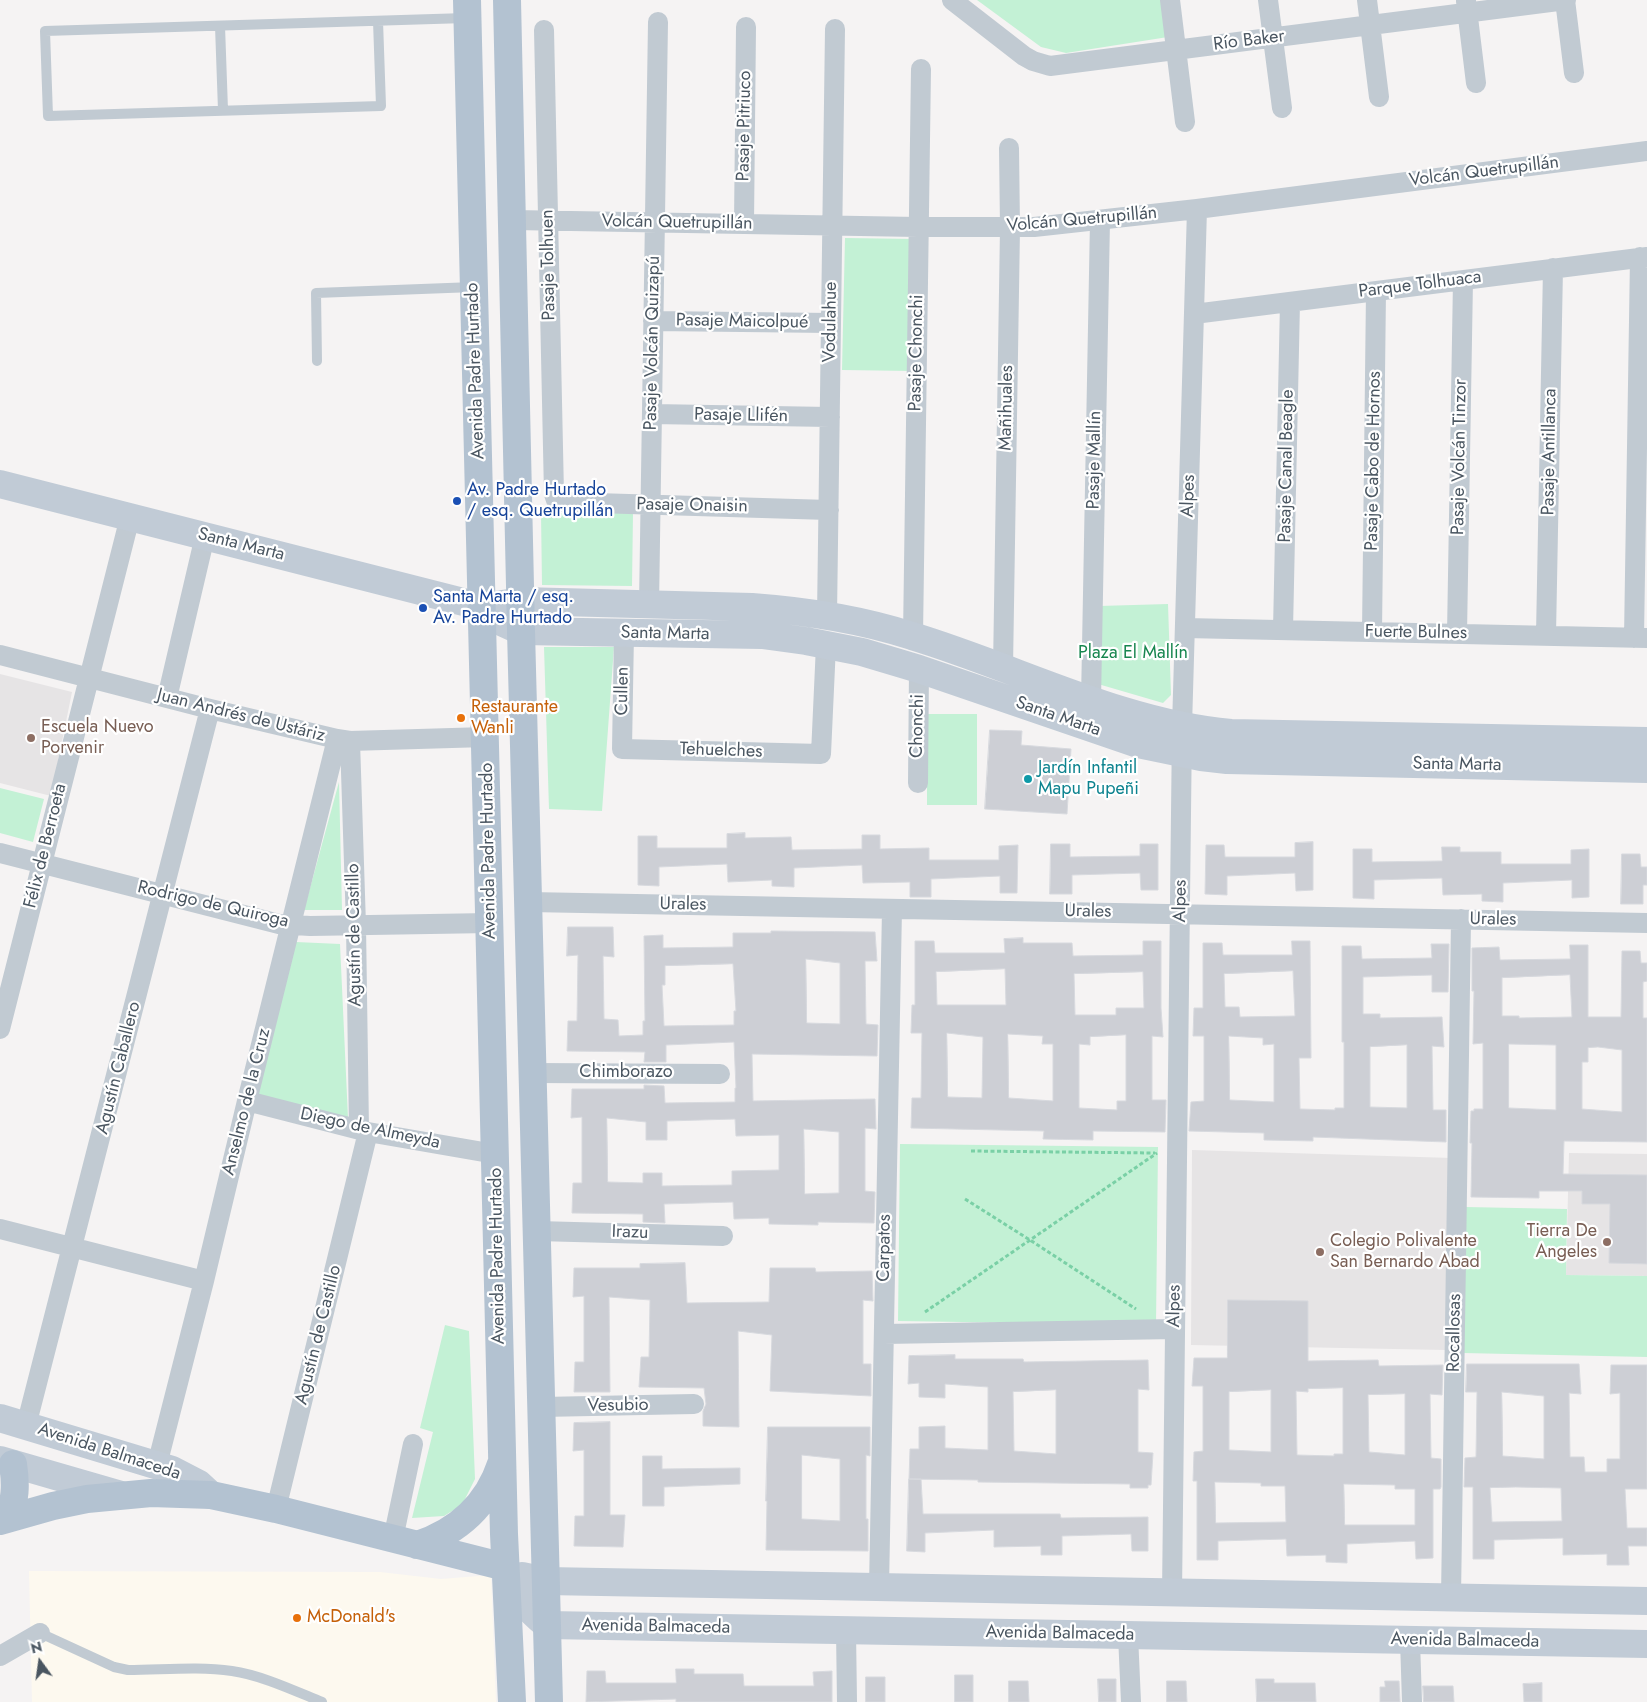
<!DOCTYPE html>
<html>
<head>
<meta charset="utf-8">
<style>
	body { margin:0 }
	#map { position:relative; width:1647px; height:1702px; overflow:hidden; background:#f5f3f3; font-family:Jost,sans-serif }
	canvas { display:block }
	.north { position:absolute; left:15px; top:1637px; width:50px; height:50px; -webkit-text-stroke:4px #fff; paint-order:stroke; rotate:346deg; font-size:14px; font-weight:700; line-height:20px; text-align:center; color:#4a5661 }
	.north::after { content:''; display:block; margin:auto; width:18px; height:22px; background:#4a5661; clip-path:polygon(50% 0,100% 100%,50% 72%,0 100%) }
</style>
</head>
<body>
<div id="map">
<canvas width="1647" height="1702"></canvas>
<div class="north">N</div>
</div>
<script>
const context = document.querySelector('canvas').getContext('2d');
context.lineJoin = 'round';
function fillPath(path, color) {
  context.fillStyle = color;
  context.fill(path, 'evenodd');
}
function trace(path, color, width, dash) {
  context.strokeStyle = color;
  context.lineWidth = width;
  context.lineCap = dash ? 'butt' : 'round';
  context.setLineDash(dash || []);
  context.stroke(path);
}
function label(font, color, halo, rows, align = 'center') {
  context.font = font + ' Jost,sans-serif';
  context.lineWidth = 4.5;
  context.setLineDash([]);
  context.textBaseline = 'middle';
  context.strokeStyle = halo;
  context.fillStyle = color;
  for (const [text, x, y, turn = 0] of rows) {
    context.save();
    context.translate(x, y);
    context.rotate((+turn || 0) * Math.PI / 180);
    context.textAlign = isNaN(turn) ? turn : align;
    if (halo) context.strokeText(text, 0, 0);
    context.fillText(text, 0, 0);
    context.restore();
  }
}
const commercial = new Path2D(`
	M29,1571L380,1572L441,1579L491,1575L496,1702H32Z`);
const education = new Path2D(`
	M0,674L72,692L51,796L0,783Z
	M1192,1150L1452,1158L1445,1350L1191,1345Z
	M1569,1153L1647,1154V1276L1566,1275Z`);
const green = new Path2D(`
	M977,0H1164L1168,37L1066,53L1041,47Z
	M845,238L915,239L912,371L842,370Z
	M541,513H633L632,586L542,585Z
	M1168,604L1171,695L1163,703L1098,684L1099,606Z
	M544,647H614L602,811L549,809Z
	M927,714H977V805H927Z
	M339,782L342,910H304Z
	M0,788L44,799L33,842L0,833Z
	M296,942L340,944L348,1118L255,1105Z
	M900,1144L1158,1147L1156,1325L898,1321Z
	M1466,1207L1567,1209L1566,1275L1647,1276V1357L1463,1353Z
	M445,1325L469,1331L475,1479L462,1505L444,1516L412,1518L433,1432L420,1428Z`);
const building = new Path2D(`
	M990,730L1022,731L1021,745L1071,749L1067,814L985,809Z
	M745,833V838L791,837L792,850L862,849V835H880V849L929,848V860H999V846L1018,845L1017,893H1000V876L931,879V897H910V882L863,883L862,865L794,868V887L772,886V880L728,882L727,864L659,867V886L638,885V836H657V848H727V834Z
	M1313,842V890L1296,891L1295,873L1227,876V895L1205,894L1206,845H1224L1225,857H1295V843Z
	M1051,844H1070V857L1140,856V844H1158V890H1141L1140,873L1072,875V894H1050Z
	M1442,847H1460V852H1501V864H1571V850L1589,849V897L1572,898V880L1503,883V902L1482,901V894L1443,895L1442,878L1374,880V899L1353,898V849H1372V862L1442,861Z
	M1622,854H1640L1641,867H1647V885H1643V904H1621Z
	M568,927H613L614,957L603,956L604,1019L618,1020L619,1036L643,1035V1021H645L644,936L663,935V948L733,947V933H771V931L875,932L877,961H865L866,1024L878,1025L877,1056L752,1054L753,1101L875,1099L876,1129L865,1128V1191L875,1192L874,1223L818,1222V1225L769,1224V1218L734,1219L733,1202L664,1204L665,1223L643,1222V1214L572,1213L573,1183H582V1117L571,1118L572,1089H644V1085L664,1086L665,1103L735,1102V1088H736L734,1042L666,1045V1062H644L645,1052L567,1051L568,1021H577L578,955L567,956ZM806,959L840,963V1024L807,1023ZM733,964L736,1011H734V1025L664,1026L662,985H665V966ZM607,1118L646,1122V1140H667V1121L735,1119L736,1136L779,1135V1170L732,1171V1185L662,1186V1173H643V1183L608,1182ZM804,1129L839,1132V1193L805,1194Z
	M1023,938V943H1072L1073,956L1143,955V941H1161V1008L1163,1037L1152,1036V1100H1166L1165,1132L1093,1131V1140L1043,1139L1044,1131L911,1128L912,1098H921L922,1033H911L912,1005H915V941H934L935,953H1005L1004,939ZM1005,969L1006,1005H937L936,972ZM1143,972L1144,1008H1116V1015H1075L1074,974ZM947,1033L983,1037L982,1098L948,1097ZM1008,1034L1043,1036L1042,1044H1053V1101L1009,1098ZM1126,1035V1101H1117V1110L1079,1108V1044L1090,1045V1037Z
	M1292,941H1310L1311,1058H1299L1300,1109L1335,1110V1108H1344V1042H1342V946H1361L1362,959L1432,958L1431,944H1449L1448,992H1432V975L1363,977V1014H1380V1018L1442,1017L1444,1047L1432,1046L1433,1110H1446V1142L1313,1137V1141L1264,1140V1133L1189,1131L1191,1102L1204,1101V1036H1193L1194,1008H1203V943H1222L1223,955H1292ZM1293,971L1295,1016L1240,1017L1239,1007H1225L1224,974ZM1229,1036L1263,1038V1045L1274,1044V1102L1230,1100ZM1407,1045V1108L1370,1107V1047Z
	M1570,945H1588V1017H1621L1622,951H1640L1641,963H1647V981L1643,982V1018H1647V1142L1564,1141L1563,1174L1647,1175V1264L1609,1263L1610,1204H1582V1191H1539V1198L1471,1197L1472,1143H1470L1471,1111H1474V1109H1483V1043L1473,1044L1474,991H1472V948L1499,947L1500,960L1570,959ZM1570,975L1572,1017L1519,1018V1016H1502V978ZM1509,1044L1556,1045V1110L1509,1108ZM1598,1047L1622,1050V1112L1582,1109V1062H1588V1048Z
	M685,1263L687,1303L769,1302L770,1268H815L816,1272L872,1271L873,1301L863,1300V1364H871V1396L770,1391L772,1335L738,1331L739,1427L703,1426V1411L706,1404L704,1388L639,1387L641,1357H649L650,1300L609,1297L610,1392H574L575,1362H584V1296L573,1297L574,1268H640V1264Z
	M1228,1300L1308,1301V1361L1378,1360L1379,1366L1443,1365L1442,1395L1430,1394L1431,1458L1441,1459V1487L1440,1489H1433V1558L1416,1559L1415,1541L1347,1544V1563L1326,1562V1555L1287,1556L1286,1539L1218,1541V1560H1197V1481H1193L1194,1452L1203,1451V1386H1192L1194,1358H1227ZM1343,1388V1454H1334V1456L1297,1455L1296,1391L1308,1392V1389ZM1271,1390V1452L1229,1450V1392ZM1405,1394V1455L1369,1452L1368,1395ZM1215,1482L1261,1483V1486H1285L1286,1522L1216,1523ZM1344,1484L1395,1485V1489H1415V1525H1345Z
	M955,1355V1359H1023L1024,1362L1148,1360L1149,1390L1138,1389V1452L1153,1453L1151,1485H1148V1488H1130V1484L978,1482V1480L909,1479L910,1449H919V1427L945,1426V1448L988,1450V1387L945,1384V1398L919,1397V1383L908,1384L909,1356ZM1056,1390V1454L1014,1451L1013,1392Z
	M1467,1364H1579L1581,1394L1569,1393L1570,1457H1584L1585,1472H1607V1459H1620V1393L1610,1394L1611,1365H1647V1489H1625L1627,1528H1647V1546H1628L1629,1565H1607V1554L1563,1555V1538L1494,1540V1559H1473V1487H1464L1465,1458L1476,1457L1477,1392H1466ZM1502,1392L1544,1396V1459L1503,1456ZM1516,1487L1561,1488L1562,1521L1492,1522L1490,1488Z
	M610,1422V1515H625L623,1547L574,1546L575,1516H584V1450L573,1451L574,1423Z
	M768,1427H870V1456L866,1455V1519H868V1551L766,1550L767,1501H766ZM802,1455L840,1459V1521L802,1519Z
	M643,1456H662V1469L740,1468V1484L664,1487V1506H643Z
	M909,1479H921L923,1514H1060L1061,1518L1148,1517V1551H1132L1131,1534L1062,1536V1555H1041V1546L994,1547V1530L925,1533V1552L907,1551Z
	M676,1669H694V1674H743L744,1686H814L813,1672L832,1671V1702H676V1699L586,1702L587,1671H605L606,1683H676Z
	M955,1675H973V1702H955Z
	M866,1677H885V1702H866Z
	M1098,1679H1116V1702H1099Z
	M1256,1679H1274V1683H1315L1316,1702H1257Z
	M1009,1681H1028L1029,1702H1009Z
	M1167,1681H1186L1187,1702H1167Z
	M1385,1681H1399L1400,1702H1380V1687H1385Z
	M1542,1683V1702H1524L1523,1684Z
	M1423,1686H1453L1454,1702H1424Z`);
const path = new Path2D(`
	M971,1151L1155,1153
	M965,1199L1030,1240L1136,1309
	M925,1312L1157,1153`);
const lane = new Path2D(`
	M378,21L381,106L48,116L45,31C186,27 326,21 466,18
	M220,26L223,110
	M317,361L316,293L474,287
	M40,1633L114,1667L128,1670C162,1670 198,1666 232,1671C261,1675 295,1691 322,1702`);
const street = new Path2D(`
	M952,0L1024,56L1033,61L1050,66L1566,0
	M1170,0L1185,122
	M1268,0L1282,108
	M1367,0L1379,97
	M1565,0L1574,73
	M1466,1L1476,83
	M544,30L554,494L556,500L562,502L829,510
	M513,220L918,227H1034L1197,209L1647,151
	M744,224L746,27
	M1194,314L1647,257
	M653,321L831,323
	M652,414L830,417
	M649,605L658,22
	M827,616L835,29
	M1185,628L1647,638
	M1283,630L1290,302
	M1372,632L1376,291
	M624,633L622,749L821,754L826,645
	M1457,634L1463,280
	M1546,635L1553,268
	M913,636L921,69
	M1634,638L1640,257
	M0,655L210,709L337,739L350,741L486,737
	M1003,668L1010,228L1009,148
	M167,698L205,536
	M1091,700L1100,220
	M350,741L356,925L359,1130
	M918,783L919,669
	M0,853L279,924L310,926L490,923
	M529,902L1647,923
	M0,1029L130,517
	M533,1073L720,1074
	M247,1101L368,1132L495,1154
	M0,1229L204,1281
	M537,1231L723,1236
	M884,1334L1175,1329
	M541,1407L694,1404
	M26,1426L210,709
	M157,1465L204,1281L247,1101L337,739
	M276,1509L368,1132
	M393,1539L413,1444
	M879,1587L892,909
	M1172,1593L1182,727L1197,209
	M1451,1597L1461,919
	M846,1630L847,1702
	M1128,1635L1131,1702
	M1410,1640L1412,1702
	M0,1656L40,1633`);
const secondary = new Path2D(`
	M0,484L483,607L521,601L752,607C806,611 860,619 912,636C1018,668 1120,723 1231,733L1647,741
	M483,607L499,621L521,631L762,635L806,641L862,652L919,669L1138,744L1201,757L1227,760L1647,769
	M0,1418L172,1470L199,1484L211,1495
	M0,1460L121,1495
	M505,1567C514,1592 526,1609 547,1625L1647,1644
	M522,1576L546,1581L1647,1601`);
const primary = new Path2D(`
	M467,0L504,1534L512,1702
	M507,0L521,631L549,1702
	M7,1519C16,1501 16,1484 13,1464
	M0,1521L53,1506L87,1499L151,1493L211,1495L276,1509L505,1567
	M417,1545C458,1532 488,1504 501,1464`);
const markers = [
	[457,501,5,"#1a4fb4"],
	[423,608,5,"#1a4fb4"],
	[461,718,5,"#e8710a"],
	[31,738,5,"#8d6e63"],
	[1028,779,5,"#0f9aa8"],
	[1607,1242,5,"#8d6e63"],
	[1320,1252,5,"#8d6e63"],
	[297,1618,5,"#e8710a"]
];
const streetNames = [
	["Río Baker",1249,41,-7],
	["Pasaje Pitriuco",745,126,-89],
	["Volcán Quetrupillán",1484,172,-7],
	["Volcán Quetrupillán",1082,220,-5],
	["Volcán Quetrupillán",677,223,1],
	["Pasaje Tolhuen",549,265,-91],
	["Parque Tolhuaca",1420,285,-7],
	["Pasaje Maicolpué",742,322,1],
	["Vodulahue",831,322,-89],
	["Pasaje Volcán Quizapú",653,343,-89],
	["Pasaje Chonchi",917,353,-89],
	["Avenida Padre Hurtado",476,371,-92],
	["Mañihuales",1007,408,-89],
	["Pasaje Llifén",741,416,1],
	["Pasaje Antillanca",1550,452,-89],
	["Pasaje Volcán Tinzor",1460,457,-89],
	["Pasaje Mallín",1095,460,-89],
	["Pasaje Cabo de Hornos",1374,461,-89],
	["Pasaje Canal Beagle",1287,466,-89],
	["Alpes",1189,496,-88],
	["Pasaje Onaisin",692,506,1],
	["Santa Marta",241,545,14],
	["Fuerte Bulnes",1416,633,1],
	["Santa Marta",665,634,1],
	["Cullen",623,691,-89],
	["Juan Andrés de Ustáriz",241,716,14],
	["Santa Marta",1058,717,19],
	["Chonchi",918,726,-89],
	["Tehuelches",721,751,2],
	["Santa Marta",1457,765,1],
	["Félix de Berroeta",46,846,-76],
	["Avenida Padre Hurtado",489,851,-91],
	["Alpes",1181,901,-89],
	["Rodrigo de Quiroga",213,905,13],
	["Urales",683,905,1],
	["Urales",1088,912,1],
	["Urales",1493,920,1],
	["Agustín de Castillo",355,935,-91],
	["Agustín Caballero",119,1068,-76],
	["Chimborazo",626,1073],
	["Anselmo de la Cruz",247,1102,-76],
	["Diego de Almeyda",370,1129,12],
	["Irazu",630,1233,2],
	["Carpatos",885,1248,-89],
	["Avenida Padre Hurtado",498,1256,-91],
	["Alpes",1175,1306,-89],
	["Rocallosas",1455,1333,-89],
	["Agustín de Castillo",319,1335,-76],
	["Vesubio",618,1406,-1],
	["Avenida Balmaceda",109,1452,18],
	["Avenida Balmaceda",656,1627,1],
	["Avenida Balmaceda",1060,1634,1],
	["Avenida Balmaceda",1465,1641,1]
];
const transitNames = [
	["Av. Padre Hurtado",467,491],
	["/ esq. Quetrupillán",467,512],
	["Santa Marta / esq.",433,598],
	["Av. Padre Hurtado",433,619]
];
const parkNames = [
	["Plaza El Mallín",1133,654]
];
const foodNames = [
	["Restaurante",471,708],
	["Wanli",471,729],
	["McDonald's",307,1618]
];
const educationNames = [
	["Escuela Nuevo",41,728],
	["Porvenir",41,749],
	["Tierra De",1597,1232,"right"],
	["Angeles",1597,1253,"right"],
	["Colegio Polivalente",1330,1242],
	["San Bernardo Abad",1330,1263]
];
const cultureNames = [
	["Jardín Infantil",1038,769],
	["Mapu Pupeñi",1038,790]
];
fillPath(commercial, '#fdf9ef');
fillPath(education, '#e6e4e5');
fillPath(green, '#c3f1d5');
fillPath(building, '#cdcfd5');
trace(building, '#d7d9de', 1);
trace(path, '#7ad0a6', 3, [4, 2.5]);
trace(lane, '#c1cad2', 10);
trace(street, '#c1cad2', 20);
trace(secondary, '#c1cbd6', 28);
trace(primary, '#b3c2d1', 28);
for (const [x, y, r, color] of markers) {
  const dot = new Path2D();
  dot.arc(x, y, r, 0, 2 * Math.PI);
  context.fillStyle = color;
  context.fill(dot);
  trace(dot, '#fff', 2);
}
label('18px', '#4a5661', '#fff', streetNames);
label('18px', '#164399', '#fff', transitNames, 'left');
label('18px', '#17864f', '#fff', parkNames);
label('18px', '#c56008', '#fff', foodNames, 'left');
label('18px', '#785e54', '#fff', educationNames, 'left');
label('18px', '#0d838f', '#fff', cultureNames, 'left');
</script>
</body>
</html>
